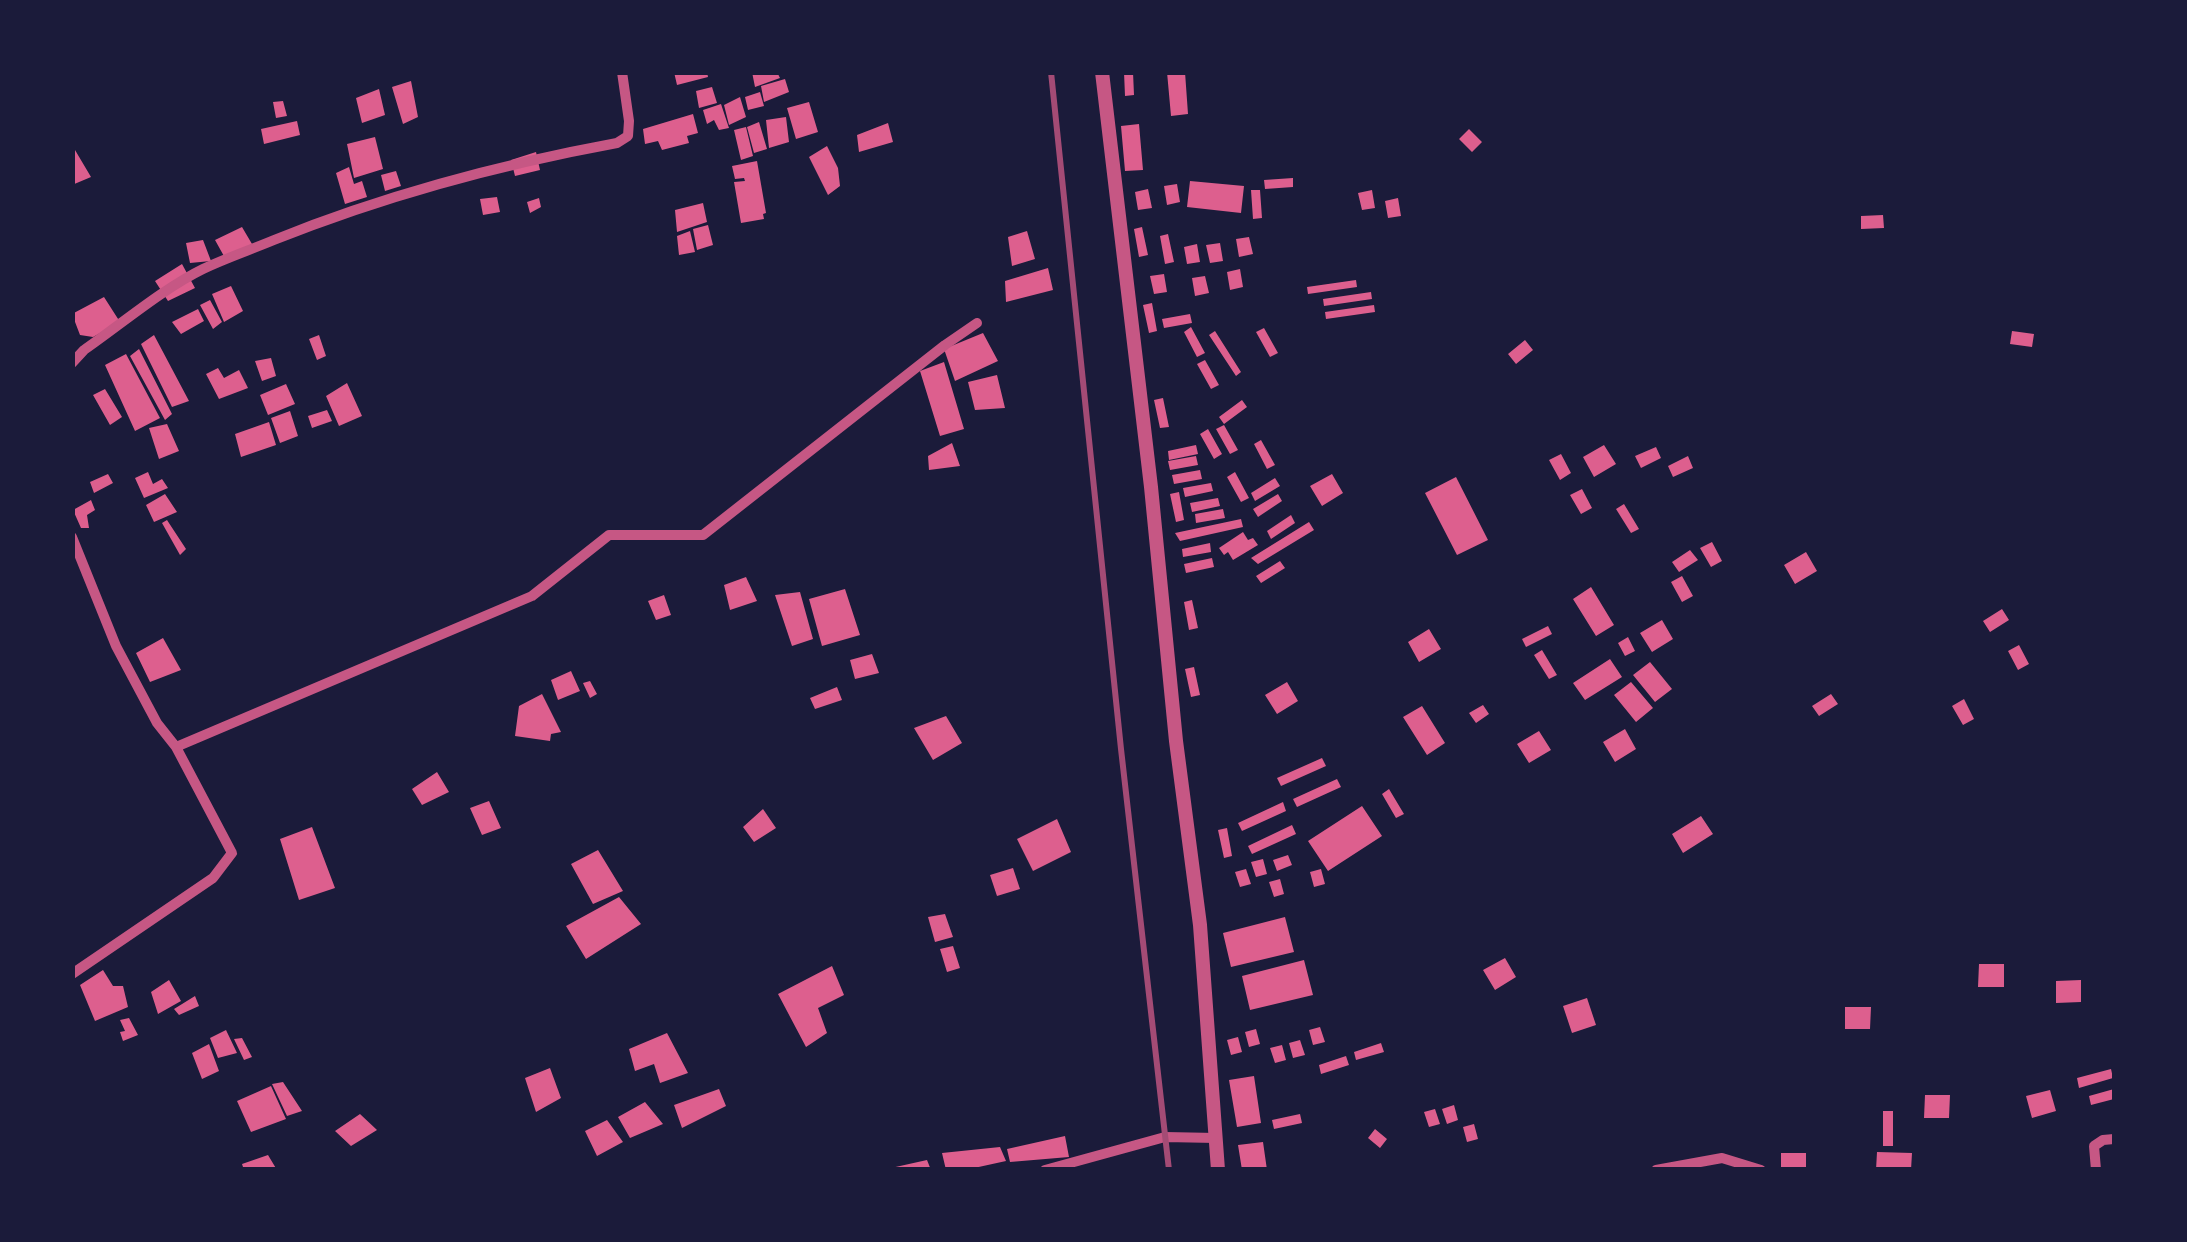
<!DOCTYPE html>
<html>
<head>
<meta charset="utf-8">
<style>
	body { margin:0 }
	#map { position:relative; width:2187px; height:1242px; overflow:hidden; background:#1b1b3a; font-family:Manrope,sans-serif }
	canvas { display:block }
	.frame { position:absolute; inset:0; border:75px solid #1b1b3a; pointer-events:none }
</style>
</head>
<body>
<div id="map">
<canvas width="2187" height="1242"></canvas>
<div class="frame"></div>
</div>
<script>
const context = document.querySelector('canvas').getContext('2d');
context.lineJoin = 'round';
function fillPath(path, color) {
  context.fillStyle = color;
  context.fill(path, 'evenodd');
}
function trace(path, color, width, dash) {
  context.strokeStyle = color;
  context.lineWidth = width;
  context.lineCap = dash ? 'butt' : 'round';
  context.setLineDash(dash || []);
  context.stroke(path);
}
const building = new Path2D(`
	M674,72H707L708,77L677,85Z
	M752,72H777L780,78L755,87Z
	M1124,72H1133L1134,95L1125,96Z
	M1167,72H1185L1188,114L1171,116Z
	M785,79L789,92L764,102L761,86Z
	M411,81L418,117L403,124L392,87Z
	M712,87L717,103L699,108L696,91Z
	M379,89L385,115L362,123L356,98Z
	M760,92L764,106L748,110L745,97Z
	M740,97L746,117L729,125L724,105Z
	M283,101L287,116L276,118L273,102Z
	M809,102L818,132L796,139L787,108Z
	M721,104L729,128L719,130L714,120L707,124L703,110Z
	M693,114L698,133L687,136L689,143L662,150L658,141L645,144L643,129Z
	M786,117L789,142L769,148L766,120Z
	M297,121L300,135L264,144L261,129Z
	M759,122L767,149L754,153L747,127Z
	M888,123L893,142L859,152L857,135Z
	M1139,124L1143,170L1125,171L1121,126Z
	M746,127L753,156L741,160L734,130Z
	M1469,129L1482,142L1472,152L1459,139Z
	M375,137L383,169L354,178L347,144Z
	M827,146L838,168L840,186L828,195L809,157Z
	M75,150L91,177L72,185V152Z
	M536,152L540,170L515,176L511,160Z
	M757,161L766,213L763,214L764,219L741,223L734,182L745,181L744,178L735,179L732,166Z
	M349,167L354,184L362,181L367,197L345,204L336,173Z
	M396,171L401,186L385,191L381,175Z
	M1293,178V187L1265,189L1264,180Z
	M1190,181L1244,186L1241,213L1187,207Z
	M1177,184L1180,202L1167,205L1164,186Z
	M1148,189L1152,208L1138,210L1135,192Z
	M1251,190H1260L1262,218L1253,219Z
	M1372,190L1375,208L1362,210L1358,193Z
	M497,197L500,212L483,215L480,199Z
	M539,198L541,207L530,213L527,202Z
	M1398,198L1401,216L1388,218L1385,201Z
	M703,203L707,222L677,232L675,210Z
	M1883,215L1884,228L1861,229V216Z
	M708,225L713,245L697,250L693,229Z
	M242,227L252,244L225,258L215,240Z
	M1142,227L1148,255L1139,257L1134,229Z
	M690,231L695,252L679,255L677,236Z
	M1027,231L1035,259L1012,266L1008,237Z
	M1168,234L1174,262L1165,264L1160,236Z
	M1249,237L1253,254L1239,257L1236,239Z
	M203,240L211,261L190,263L186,243Z
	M1220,243L1223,261L1210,263L1206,245Z
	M1197,244L1200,262L1187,264L1184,247Z
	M182,264L195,288L168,301L155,281Z
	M1048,268L1053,290L1006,302L1005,281Z
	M1240,269L1243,287L1230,290L1227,272Z
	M1164,274L1167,292L1154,294L1150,276Z
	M1205,276L1209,293L1195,296L1192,278Z
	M1356,280L1357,287L1308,294L1307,287Z
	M231,286L243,311L224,322L212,294Z
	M1371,292L1372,299L1324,306L1323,299Z
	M104,297L120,322L93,337L80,335L72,314Z
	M210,300L222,322L213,329L200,305Z
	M1152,303L1157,331L1149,333L1143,305Z
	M1374,305L1375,312L1326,319L1325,312Z
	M198,309L204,321L181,334L172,322Z
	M1190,314L1192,323L1164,328L1162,319Z
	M1191,327L1205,353L1197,357L1184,332Z
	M1264,328L1278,353L1270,357L1256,332Z
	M1215,331L1241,372L1236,376L1209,335Z
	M2012,331L2034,334L2032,347L2010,344Z
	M983,333L998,361L955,381L944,349Z
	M154,335L189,401L172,407L141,344Z
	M319,335L326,356L317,360L309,339Z
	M1525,340L1533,350L1516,364L1508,354Z
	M139,349L172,414L165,420L130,356Z
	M126,354L160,418L135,431L105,365Z
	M271,358L276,376L262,381L255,361Z
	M1205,360L1219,385L1211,389L1197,364Z
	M944,362L964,429L940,436L920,371Z
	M218,368L224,378L239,370L248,388L219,399L206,374Z
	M997,375L1005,408L975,410L968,382Z
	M347,383L362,416L339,426L326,396Z
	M286,384L295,404L268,415L260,395Z
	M105,389L122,417L110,425L93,395Z
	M1163,398L1169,427L1160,428L1154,400Z
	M1242,400L1247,407L1224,424L1219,417Z
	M327,410L332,421L312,428L308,416Z
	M290,411L298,436L280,443L271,418Z
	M269,422L276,445L241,457L235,434Z
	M167,424L179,451L159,459L149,428Z
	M1224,425L1238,450L1230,454L1216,429Z
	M1208,429L1222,454L1214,459L1200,434Z
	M1261,440L1275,465L1267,469L1254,444Z
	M952,443L960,466L929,470L928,456Z
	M1196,445L1198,454L1169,460L1168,451Z
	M1604,445L1616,464L1594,477L1583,457Z
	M1656,447L1661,458L1641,468L1635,456Z
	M1561,454L1571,473L1560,480L1549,460Z
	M1196,456L1198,465L1170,470L1168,461Z
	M1688,456L1693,468L1673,477L1668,466Z
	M1200,470L1202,479L1174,484L1172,475Z
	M148,472L153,484L162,479L168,488L144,498L135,478Z
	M1235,472L1249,498L1241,502L1227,477Z
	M108,474L113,483L94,493L90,482Z
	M1332,474L1343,493L1322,506L1310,486Z
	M1456,477L1488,540L1457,555L1425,493Z
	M1275,478L1280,486L1255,501L1251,493Z
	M1211,483L1213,491L1185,497L1183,488Z
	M1582,489L1592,508L1581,514L1570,495Z
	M1179,492L1184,520L1176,522L1170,494Z
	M165,494L177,512L154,522L146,505Z
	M1278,494L1282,501L1258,517L1253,509Z
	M1218,498L1220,506L1192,512L1190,503Z
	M91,500L95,510L87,515L89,528H81L73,510Z
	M1624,504L1639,529L1631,533L1616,509Z
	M1223,509L1225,518L1196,523L1195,514Z
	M1291,515L1295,523L1271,539L1267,531Z
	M1241,519L1243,527L1180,541L1175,533Z
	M167,520L186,549L180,555L162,523Z
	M1309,522L1314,530L1258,564L1251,558Z
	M1243,532L1248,540L1253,538L1258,545L1233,560L1228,552L1224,555L1219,548Z
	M1712,542L1722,561L1711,567L1700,548Z
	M1210,543L1211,552L1183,557L1182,549Z
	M1690,550L1698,560L1679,572L1672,562Z
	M1806,552L1817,571L1795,584L1784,565Z
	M1212,558L1214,567L1186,573L1184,564Z
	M1280,561L1285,568L1261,583L1256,576Z
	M1682,576L1693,596L1682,602L1671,582Z
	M746,577L757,601L730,610L724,585Z
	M1591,587L1614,625L1596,636L1573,599Z
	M845,589L860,635L822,646L809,599Z
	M800,592L813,639L792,646L775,595Z
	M664,595L671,615L656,620L648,601Z
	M1192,600L1198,628L1189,630L1184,602Z
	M2002,609L2009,620L1990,632L1983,621Z
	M1662,620L1673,639L1652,652L1640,633Z
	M1548,626L1552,634L1526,647L1522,639Z
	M1429,629L1441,649L1419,662L1408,642Z
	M1628,637L1635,651L1625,656L1618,643Z
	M163,638L181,670L150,682L136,653Z
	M2019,645L2029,664L2018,670L2008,651Z
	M1542,650L1557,675L1549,679L1534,655Z
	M872,654L879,673L855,679L850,660Z
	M1610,659L1622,677L1585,700L1573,683Z
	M1650,662L1672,689L1655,702L1633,675Z
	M1194,667L1200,695L1191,697L1185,669Z
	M571,671L580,691L558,700L551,680Z
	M590,681L597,694L590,698L583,683Z
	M1287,682L1298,701L1277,714L1265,695Z
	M1631,682L1653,708L1636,722L1614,695Z
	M837,687L842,700L815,709L810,698Z
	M542,694L561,732L551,734L550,741L515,736L519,706Z
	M1831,694L1838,704L1819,716L1812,706Z
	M1964,699L1974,719L1963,725L1952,706Z
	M1483,705L1489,714L1476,723L1469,713Z
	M1422,706L1445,743L1427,755L1403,717Z
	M946,716L962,743L933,760L914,728Z
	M1625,729L1636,749L1615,762L1603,742Z
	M1539,731L1551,750L1529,763L1517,744Z
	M1322,758L1326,766L1281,786L1277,778Z
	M437,772L449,792L422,805L412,789Z
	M1337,779L1341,787L1297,807L1293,799Z
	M1389,789L1404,814L1396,818L1382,794Z
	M489,801L501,828L482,835L470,808Z
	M1283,802L1286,811L1242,831L1238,823Z
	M1362,806L1382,836L1328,871L1308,841Z
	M763,809L776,828L754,842L743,827Z
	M1701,816L1713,834L1683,853L1672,834Z
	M1057,819L1071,852L1033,871L1017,839Z
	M1292,825L1296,834L1252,854L1248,846Z
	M312,827L335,888L299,900L280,839Z
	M1227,828L1232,856L1224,858L1218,830Z
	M598,850L623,891L593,904L571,864Z
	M1288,855L1292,865L1277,871L1273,860Z
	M1263,859L1267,874L1256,877L1251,862Z
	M1013,868L1020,889L997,896L990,875Z
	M1246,869L1251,884L1240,887L1235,872Z
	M1321,869L1325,884L1314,887L1310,872Z
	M1280,879L1284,894L1274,897L1269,882Z
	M619,897L641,924L586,959L566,926Z
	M945,914L953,937L935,942L928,917Z
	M1285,917L1294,952L1231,967L1223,933Z
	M953,946L960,968L947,972L940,949Z
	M1505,958L1516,977L1495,990L1483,970Z
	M1304,960L1313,995L1250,1010L1242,976Z
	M1979,964H2004V987H1978Z
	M832,966L844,995L818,1008L827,1033L806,1047L778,994Z
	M103,970L113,986H123L128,1007L95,1021L80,985Z
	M169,980L181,1001L158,1014L151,992Z
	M2081,980V1002L2056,1003V981Z
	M195,996L199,1006L179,1015L174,1009Z
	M1587,998L1596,1025L1572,1033L1563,1006Z
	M1845,1007H1871L1870,1029H1845Z
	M129,1018L138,1035L123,1041L120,1032L125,1031L120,1020Z
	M1320,1027L1325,1042L1313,1045L1309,1030Z
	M1256,1029L1260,1044L1249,1047L1245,1032Z
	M226,1030L237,1053L218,1058L210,1038Z
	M667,1033L688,1073L660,1083L654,1064L635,1071L629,1049Z
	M1238,1037L1242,1052L1231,1055L1227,1040Z
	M242,1038L252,1057L244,1060L234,1039Z
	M1300,1040L1305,1055L1293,1058L1289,1043Z
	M1381,1043L1384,1052L1356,1060L1354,1052Z
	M209,1044L219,1071L202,1079L192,1053Z
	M1282,1045L1286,1060L1275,1063L1270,1048Z
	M1346,1056L1349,1065L1321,1074L1319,1065Z
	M550,1068L561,1098L536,1112L525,1078Z
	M2111,1069L2113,1078L2079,1088L2077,1078Z
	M1254,1076L1261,1123L1237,1127L1229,1080Z
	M283,1082L302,1111L287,1116L272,1084Z
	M271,1086L286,1119L251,1132L237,1101Z
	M719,1089L726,1106L682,1128L674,1105Z
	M2114,1089V1099L2091,1105L2089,1096Z
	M2050,1090L2056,1111L2032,1118L2026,1096Z
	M1925,1095H1950L1949,1118H1924Z
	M645,1102L663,1124L630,1138L618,1117Z
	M1454,1105L1458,1120L1447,1124L1442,1109Z
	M1435,1109L1440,1124L1429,1127L1424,1112Z
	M1883,1111H1893V1146H1883Z
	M360,1114L377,1130L351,1146L335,1131Z
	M1300,1114L1302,1123L1274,1129L1272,1120Z
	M607,1120L623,1142L597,1156L585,1131Z
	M1474,1124L1478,1139L1467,1142L1463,1127Z
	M1375,1129L1387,1139L1380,1148L1368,1138Z
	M1065,1136L1069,1157L1010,1162L1007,1149Z
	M1263,1142L1267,1170H1242L1238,1145Z
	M1000,1147L1006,1161L965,1170H946L942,1153Z
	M1877,1152L1912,1153L1911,1170H1876Z
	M1781,1153H1806V1170H1781Z
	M268,1155L277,1170H244L242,1164Z
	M927,1160L931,1170H891V1168Z`);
const minor = new Path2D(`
	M72,363L84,350C120,325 164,288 203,269C226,258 250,250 274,240C386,195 497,165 617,143L628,136L629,121L622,72
	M72,537L116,646L157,723L176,747L232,853L213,878L72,974
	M176,747L532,596L609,535H703L945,345L977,323
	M1045,1170L1165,1137L1216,1138
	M1656,1170L1722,1158L1761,1170
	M2096,1170L2094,1146L2103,1140L2114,1139`);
const tertiary = new Path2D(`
	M1102,72L1151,487L1176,741L1200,925L1218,1170`);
const rail = new Path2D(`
	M1051,72L1121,749L1169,1170`);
fillPath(building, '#dd5f8e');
trace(minor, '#c65784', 10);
trace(tertiary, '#c65784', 14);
trace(rail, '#a44b75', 6);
</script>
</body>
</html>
